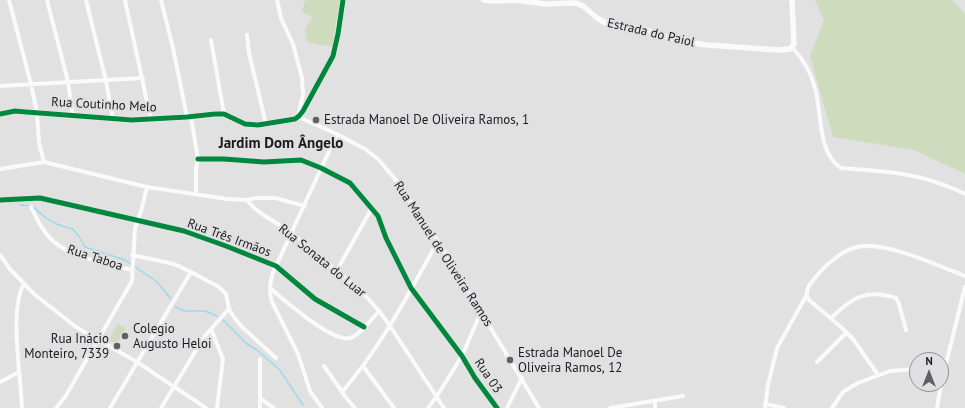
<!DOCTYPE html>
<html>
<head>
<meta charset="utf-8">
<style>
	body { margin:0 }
	#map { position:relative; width:965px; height:408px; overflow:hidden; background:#e1e1e1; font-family:"PT Sans",sans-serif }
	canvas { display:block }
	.north { position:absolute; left:909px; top:352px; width:40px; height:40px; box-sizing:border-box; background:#e0e0e2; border:1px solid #919192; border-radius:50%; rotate:0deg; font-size:11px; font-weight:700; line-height:16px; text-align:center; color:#1b1b1b }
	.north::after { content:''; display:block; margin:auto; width:14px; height:18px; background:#606060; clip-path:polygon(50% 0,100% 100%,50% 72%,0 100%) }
</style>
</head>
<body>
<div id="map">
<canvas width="965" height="408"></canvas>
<div class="north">N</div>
</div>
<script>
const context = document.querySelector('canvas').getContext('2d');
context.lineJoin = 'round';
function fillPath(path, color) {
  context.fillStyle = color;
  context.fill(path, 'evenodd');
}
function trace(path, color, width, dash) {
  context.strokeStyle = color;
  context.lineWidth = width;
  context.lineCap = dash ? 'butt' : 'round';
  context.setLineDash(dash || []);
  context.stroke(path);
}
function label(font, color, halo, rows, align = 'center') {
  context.font = font + ' "PT Sans",sans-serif';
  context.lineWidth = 4;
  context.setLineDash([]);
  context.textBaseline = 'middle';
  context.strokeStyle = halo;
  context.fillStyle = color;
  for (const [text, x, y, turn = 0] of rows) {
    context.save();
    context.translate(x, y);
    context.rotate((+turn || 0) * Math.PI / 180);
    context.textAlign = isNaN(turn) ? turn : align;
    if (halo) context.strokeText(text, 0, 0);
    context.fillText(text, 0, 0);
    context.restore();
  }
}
const green = new Path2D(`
	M305,0H340L332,47L307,42L305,29L313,17L302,12Z
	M815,0H952L965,14V174L914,150L833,137L810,56L824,20Z
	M118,324L126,328L117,344L109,340Z`);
const stream = new Path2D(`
	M20,205C35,205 35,209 45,217C52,223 64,227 73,229L80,238L85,247L125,260L156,281L171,299
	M175,306C184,314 192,310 202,311C207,311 213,314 217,316
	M222,319L247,344L257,350L279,369L303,405`);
const street = new Path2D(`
	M9,0L31,84L37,113L39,143L44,162
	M47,0L68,82L73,116
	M86,0L106,81L113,119
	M125,0L151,120
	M161,0L173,48L187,117
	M277,0L281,18L293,44L302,78L303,95L299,111V116L303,119L337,134L365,149L378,159L395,179L438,241L539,408
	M247,35L249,53L266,124
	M211,40L224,114
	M792,47C803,59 811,72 815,88C822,112 817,153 841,168C887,171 923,173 965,194
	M0,86L143,78
	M191,117L198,159L196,168V194
	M198,159H224L264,162L301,160L321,168L350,183L378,216L386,238L411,288L462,356L475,378L497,408
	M0,169L44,162L147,187L227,199L247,200L256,198H275L305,206
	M0,200L40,198L184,231L226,246L276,266L315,299L364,327
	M247,200L253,207L262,214L292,233L363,293L379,311L390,326L444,408
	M31,207C37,219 43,232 53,241C72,258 108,264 132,270
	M0,255L10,269L34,294L76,327L137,362L206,408
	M132,255L174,264L191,272L219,287L226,294L229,309L236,320L242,327L276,358
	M337,270L372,208
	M270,288C284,300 332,343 350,338C361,334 371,320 379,311
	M831,318C852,298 866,288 896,298L899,304L906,330
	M211,329L223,359L217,408
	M260,359V408
	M817,362L846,333
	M324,366L347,399L355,408
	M363,366L394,408
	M878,375L853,339L842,328L808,299C803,289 813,281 819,273C828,263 843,250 857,247C886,241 936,265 965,276
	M0,382L19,372
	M342,392C381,347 409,293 438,241
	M261,399L274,408
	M765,404L784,408
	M22,408C21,379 9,307 24,284
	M56,408L65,397L132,281L135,228L141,211L147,187
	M110,408L191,272
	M161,408L204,337L229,309
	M322,408L310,391L298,354L272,302C268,289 270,278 276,266L337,134
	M428,408L437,396L462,356L481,312
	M507,408L522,378
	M610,408L683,396
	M655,408V402
	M765,408L768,385L777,348L806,296
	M832,408L843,392L858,383L890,371L917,369
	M937,408L941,384L965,287`);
const secondary = new Path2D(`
	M484,0L495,1L515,0L545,4L576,3L583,6L597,18L606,23L643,29L681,41L707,45L778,50L790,49L794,44L792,0
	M0,114L15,111L26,112L132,120L187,117L215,114H224L245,124L258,125L295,119L299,116L303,111L333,56L338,34L343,0`);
const cycleway = new Path2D(`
	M0,114L15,111L26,112L132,120L187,117L215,114H224L245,124L258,125L295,119L299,116L303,111L333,56L338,34L343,0
	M198,159H224L264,162L301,160L321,168L350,183L378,216L386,238L411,288L462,356L475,378L497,408
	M0,200L40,198L184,231L226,246L276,266L315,299L364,327`);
const markers = [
	[316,120,4,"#606060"],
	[125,336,4,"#606060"],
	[117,346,4,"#606060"],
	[510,360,4,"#606060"]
];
const streetNames = [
	["Estrada do Paiol",651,33,13],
	["Rua Coutinho Melo",104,105,3],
	["Rua Três Irmãos",229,238,20],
	["Rua Manuel de Oliveira Ramos",443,254,57],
	["Rua Taboa",95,258,18],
	["Rua Sonata do Luar",322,261,39],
	["Rua 03",488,376,56]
];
const poiNames = [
	["Estrada Manoel De Oliveira Ramos, 1",324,120],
	["Colegio",133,329],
	["Augusto Heloi",133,344],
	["Rua Inácio",109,339,"right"],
	["Monteiro, 7339",109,354,"right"],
	["Estrada Manoel De",518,353],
	["Oliveira Ramos, 12",518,368]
];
const quarterNames = [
	["Jardim Dom Ângelo",281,144]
];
fillPath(green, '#cedbbd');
trace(stream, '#9dd8ef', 1.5);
trace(street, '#fafafa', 4);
trace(secondary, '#fafafa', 5.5);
trace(cycleway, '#00873e', 5);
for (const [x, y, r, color] of markers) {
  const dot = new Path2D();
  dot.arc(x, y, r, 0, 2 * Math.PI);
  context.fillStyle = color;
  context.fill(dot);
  trace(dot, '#e0e0e2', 1.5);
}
label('13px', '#1b1b1b', '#e0e0e2', streetNames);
label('13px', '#1b1b1b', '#e0e0e2', poiNames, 'left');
label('bold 15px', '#1b1b1b', '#e0e0e2', quarterNames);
</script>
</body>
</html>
